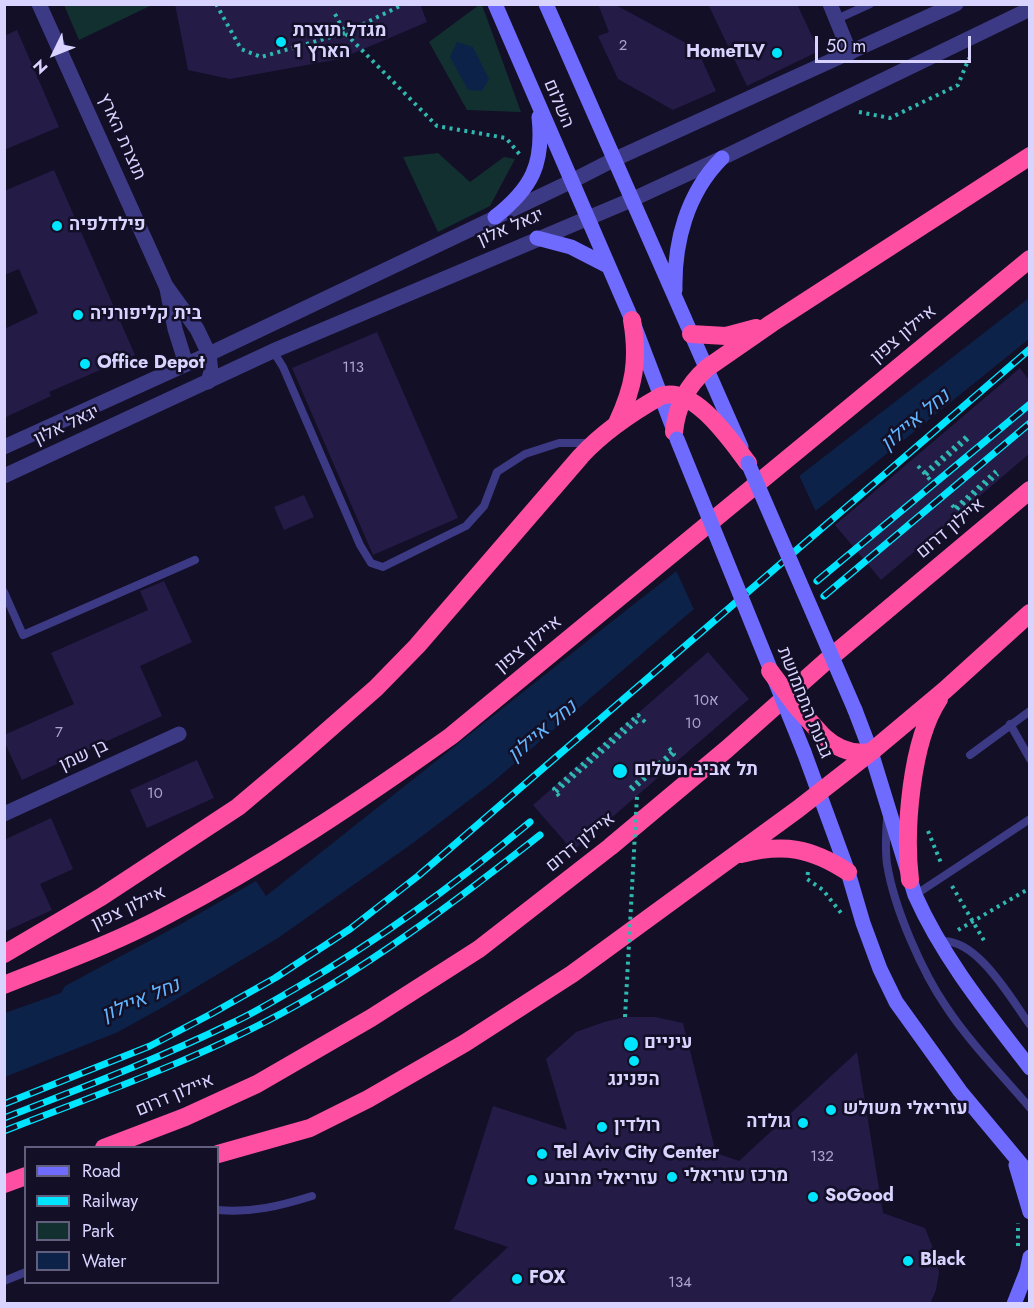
<!DOCTYPE html>
<html>
<head>
<meta charset="utf-8">
<style>
	body { margin:0 }
	#map { position:relative; width:1034px; height:1308px; overflow:hidden; background:#130f26; font-family:Jost,sans-serif }
	canvas { display:block }
	.frame { position:absolute; inset:0; border:6px solid #d9d4ff; pointer-events:none }
	.legend { position:absolute; left:24px; top:1146px; width:195px; height:138px; box-sizing:border-box; background:#130f26; border:2px solid #625e7d; margin:0; padding:8px 10px; list-style:none; font-size:18px; color:#d9d4ff }
	.legend li { display:flex; align-items:center; gap:12px; height:30px }
	.legend b { width:30px; border:2px solid #625e7d }
	.north { position:absolute; left:24px; top:24px; width:60px; height:60px; -webkit-text-stroke:4px #130f26; paint-order:stroke; rotate:227deg; font-size:16px; font-weight:700; line-height:24px; text-align:center; color:#d9d4ff }
	.north::after { content:''; display:block; margin:auto; width:21px; height:27px; background:#d9d4ff; clip-path:polygon(50% 0,100% 100%,50% 72%,0 100%) }
	.scale { position:absolute; left:815px; top:36px; width:156px; height:27px; box-sizing:border-box; border:3px solid #d9d4ff; border-top:0; padding-left:8px; font-size:18px; line-height:21px; white-space:nowrap; color:#d9d4ff; -webkit-text-stroke:4px #130f26; paint-order:stroke }
</style>
</head>
<body>
<div id="map">
<canvas width="1034" height="1308"></canvas>
<div class="frame"></div>
<ul class="legend">
<li><b style="height:8px;background:#6f6bff"></b>Road</li>
<li><b style="height:8px;background:#00e5ff"></b>Railway</li>
<li><b style="height:16px;background:#12302f"></b>Park</li>
<li><b style="height:16px;background:#0c2248"></b>Water</li>
</ul>
<div class="north">N</div>
<div class="scale">50 m</div>
</div>
<script>
const context = document.querySelector('canvas').getContext('2d');
context.lineJoin = 'round';
function fillPath(path, color) {
  context.fillStyle = color;
  context.fill(path, 'evenodd');
}
function trace(path, color, width, dash) {
  context.strokeStyle = color;
  context.lineWidth = width;
  context.lineCap = dash ? 'butt' : 'round';
  context.setLineDash(dash || []);
  context.stroke(path);
}
function label(font, color, halo, rows, align = 'center') {
  context.font = font + ' Jost,Heebo,sans-serif';
  context.lineWidth = 5;
  context.setLineDash([]);
  context.textBaseline = 'middle';
  context.strokeStyle = halo;
  context.fillStyle = color;
  for (const [text, x, y, turn = 0] of rows) {
    context.save();
    context.translate(x, y);
    context.rotate((+turn || 0) * Math.PI / 180);
    context.textAlign = isNaN(turn) ? turn : align;
    if (halo) context.strokeText(text, 0, 0);
    context.fillText(text, 0, 0);
    context.restore();
  }
}
const green = new Path2D(`
	M154,4L79,40L64,5Z
	M479,5H482L521,112L467,110L429,42Z
	M438,153L470,182L504,157L515,159L490,206L438,232L403,157Z`);
const water = new Path2D(`
	M457,42L473,47L489,79L482,91L468,90L450,57Z
	M1029,298V339L688,614L493,782L413,843L278,938L165,1006L118,1032L5,1077V1013L61,993L65,986L181,924L256,881L266,896L634,604Z`);
const pier = new Path2D(`
	M798,473L817,514L695,612L675,568Z`);
const building = new Path2D(`
	M175,4H420L427,22L340,59L230,79L188,70Z
	M598,4H614L697,49L716,91L673,110L618,79L598,36L609,32Z
	M708,4H797L819,51L747,86Z
	M17,30L59,127L4,150V36Z
	M54,170L135,355L49,392L51,396L4,418V329L38,313L19,269L4,275V191Z
	M377,332L458,518L373,555L292,368Z
	M1020,368L1029,380V454L881,580L835,525Z
	M304,495L314,517L284,530L274,507Z
	M164,581L192,642L140,666L162,716L22,780L4,741V735L74,704L51,653L148,610L140,591Z
	M708,652L749,699L573,851L533,805Z
	M197,760L214,798L147,828L130,790Z
	M51,818L73,869L40,884L52,910L4,932V840Z
	M625,1017H655L683,1023L716,1153L739,1161L857,1052L883,1213L925,1228L935,1253L939,1272L936,1290L930,1304H447L508,1247L454,1229L493,1106L567,1130L546,1059L576,1032L604,1022Z`);
const path = new Path2D(`
	M216,4L241,49L261,57L345,33L404,4
	M335,14L345,33L437,126L506,138L521,156
	M859,112L890,118L958,85L969,58
	M918,466L932,482
	M924,473L967,436
	M926,475L969,438
	M952,505L956,510L998,474
	M955,508L996,471
	M630,788L672,752
	M632,790L674,754L669,748
	M556,792L641,718
	M559,796L554,789L638,715L646,723
	M928,831L941,863
	M808,872L807,879L823,890L841,913
	M952,886L986,944
	M958,930L1030,888
	M1018,1246V1223`);
const service = new Path2D(`
	M837,19L870,4
	M273,351L283,367L360,545L371,563L383,567L466,526L484,506L497,472L525,454L559,443H592
	M4,592L23,635L195,560
	M1010,724L1030,759
	M970,755L1030,711
	M887,818C886,833 885,849 887,864C894,908 922,972 947,1008C971,1044 1002,1075 1030,1108
	M915,895L1030,819
	M938,942C975,934 1011,999 1030,1025
	M218,1210C252,1213 280,1206 312,1196
	M4,1281L26,1272`);
const minor = new Path2D(`
	M39,4L166,286L197,329L209,354L211,372L208,382
	M830,4L850,53
	M167,289L175,329L186,364
	M4,814L179,734`);
const tertiary = new Path2D(`
	M4,447L209,354L570,182L613,160L956,4
	M4,476L273,351L631,200L722,158L1030,9`);
const secondary = new Path2D(`
	M495,4L632,320L675,433
	M546,4L741,447
	M495,217C532,188 544,164 539,117
	M537,238L571,247L608,266
	M675,290C674,242 687,193 722,158
	M855,710L871,752L915,895C943,958 987,1012 1030,1068
	M804,752L848,872L863,923L880,969L896,1002L960,1091L1030,1175
	M1016,1165L1030,1212
	M1014,1304L1027,1271L1030,1257`);
const motorway = new Path2D(`
	M691,334L726,336L756,328
	M617,423C634,387 639,360 632,320
	M674,432C677,405 687,386 707,368L772,323L1030,156
	M823,736C837,749 852,755 871,752
	M741,854C784,843 811,848 848,872
	M910,880C904,830 911,741 939,699
	M4,954L101,897L238,807L302,753L376,688L417,646L581,456C604,431 631,413 661,396C694,385 731,441 748,463
	M4,985C59,963 115,943 167,915C267,863 360,801 451,736L1030,259
	M104,1148L185,1117L257,1084L371,1018L479,949L610,847L727,749L825,662L1030,490
	M218,1154L310,1128L368,1099L465,1043L572,974L798,809L871,752L945,690L1030,613
	M4,1184L26,1176`);
const rail = new Path2D(`
	M817,581L1030,404
	M824,596L1030,423
	M4,1104L150,1046L211,1014L275,978L350,929L418,876L1030,349
	M4,1118C81,1088 158,1059 232,1023C254,1013 275,1000 296,988C379,940 456,884 530,822
	M4,1131C101,1093 202,1058 293,1007C381,958 461,897 540,835`);
const pathBridge = new Path2D(`
	M625,1017L637,796`);
const secondaryBridge = new Path2D(`
	M677,439L804,752
	M748,463L855,710`);
const motorwayBridge = new Path2D(`
	M770,671L796,706L823,736`);
const markers = [
	[281,42,6,"#00e5ff"],
	[777,53,6,"#00e5ff"],
	[57,226,6,"#00e5ff"],
	[78,315,6,"#00e5ff"],
	[85,364,6,"#00e5ff"],
	[620,771,8,"#00e5ff"],
	[631,1044,8,"#00e5ff"],
	[634,1061,6,"#00e5ff"],
	[831,1110,6,"#00e5ff"],
	[803,1123,6,"#00e5ff"],
	[602,1127,6,"#00e5ff"],
	[542,1154,6,"#00e5ff"],
	[672,1177,6,"#00e5ff"],
	[532,1180,6,"#00e5ff"],
	[813,1197,6,"#00e5ff"],
	[908,1261,6,"#00e5ff"],
	[517,1279,6,"#00e5ff"]
];
const numberNames = [
	["2",623,46],
	["113",353,368],
	["10א",706,701],
	["10",693,724],
	["7",59,733],
	["10",155,794],
	["132",822,1157],
	["134",680,1283]
];
const poiNames = [
	["מגדל תוצרת",293,32],
	["הארץ 1",293,53],
	["HomeTLV",765,53,"right"],
	["פילדלפיה",69,226],
	["בית קליפורניה",90,315],
	["Office Depot",97,364],
	["תל אביב השלום",634,771],
	["עיניים",644,1044],
	["הפנינג",634,1081,"center"],
	["עזריאלי משולש",843,1110],
	["גולדה",791,1123,"right"],
	["רולדין",614,1127],
	["Tel Aviv City Center",554,1154],
	["מרכז עזריאלי",684,1177],
	["עזריאלי מרובע",544,1180],
	["SoGood",825,1197],
	["Black",920,1261],
	["FOX",529,1279]
];
const streetNames = [
	["השלום",558,104,67],
	["תוצרת הארץ",121,137,66],
	["יגאל אלון",511,228,-23],
	["איילון צפון",904,335,-40],
	["יגאל אלון",67,426,-25],
	["איילון דרום",951,529,-40],
	["איילון צפון",529,645,-39],
	["גבעת התחמושת",804,703,68],
	["בן שמן",84,756,-25],
	["איילון דרום",581,843,-39],
	["איילון צפון",129,909,-25],
	["איילון דרום",175,1096,-23]
];
const waterNames = [
	["נחל איילון",916,421,-40],
	["נחל איילון",543,732,-40],
	["נחל איילון",141,1001,-23]
];
fillPath(green, '#12302f');
fillPath(water, '#0c2248');
fillPath(pier, '#130f26');
fillPath(building, '#241b47');
trace(path, '#2fb8b0', 4, [3, 4.5]);
trace(service, '#3d3a85', 8);
trace(minor, '#3d3a85', 15);
trace(tertiary, '#3d3a85', 15);
trace(secondary, '#6f6bff', 15);
trace(motorway, '#ff4fa3', 18);
trace(rail, '#00e5ff', 7);
trace(rail, '#130f26', 4.5, [14]);
trace(pathBridge, '#2fb8b0', 4, [3, 4.5]);
trace(secondaryBridge, '#6f6bff', 15);
trace(motorwayBridge, '#ff4fa3', 18);
for (const [x, y, r, color] of markers) {
  const dot = new Path2D();
  dot.arc(x, y, r, 0, 2 * Math.PI);
  context.fillStyle = color;
  context.fill(dot);
  trace(dot, '#130f26', 2);
}
label('15px', '#aca6d1', null, numberNames);
label('bold 18px', '#d9d4ff', '#130f26', poiNames, 'left');
label('18px', '#d9d4ff', '#130f26', streetNames);
label('italic 20px', '#62b6ff', '#130f26', waterNames);
</script>
</body>
</html>
